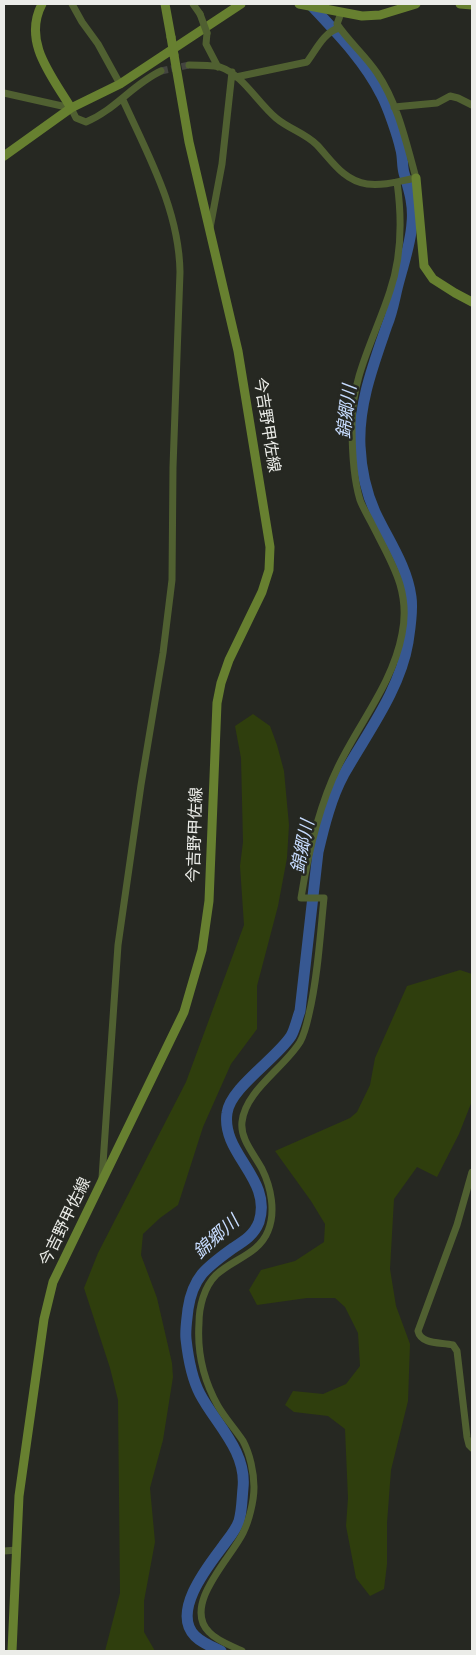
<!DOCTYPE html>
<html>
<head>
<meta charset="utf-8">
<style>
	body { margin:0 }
	#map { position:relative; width:476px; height:1655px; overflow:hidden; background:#262822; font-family:"Sofia Sans Condensed",sans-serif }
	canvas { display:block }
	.frame { position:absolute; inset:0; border:5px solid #ebece8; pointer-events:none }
</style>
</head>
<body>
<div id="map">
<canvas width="476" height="1655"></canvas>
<div class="frame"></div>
</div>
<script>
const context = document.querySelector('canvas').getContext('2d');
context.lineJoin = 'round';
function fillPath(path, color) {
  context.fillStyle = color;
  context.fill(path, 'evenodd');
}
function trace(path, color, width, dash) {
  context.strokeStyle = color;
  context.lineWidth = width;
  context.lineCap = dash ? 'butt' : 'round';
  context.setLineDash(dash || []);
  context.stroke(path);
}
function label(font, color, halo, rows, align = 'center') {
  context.font = font + ' "Sofia Sans Condensed","Noto Sans JP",sans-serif';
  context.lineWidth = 5;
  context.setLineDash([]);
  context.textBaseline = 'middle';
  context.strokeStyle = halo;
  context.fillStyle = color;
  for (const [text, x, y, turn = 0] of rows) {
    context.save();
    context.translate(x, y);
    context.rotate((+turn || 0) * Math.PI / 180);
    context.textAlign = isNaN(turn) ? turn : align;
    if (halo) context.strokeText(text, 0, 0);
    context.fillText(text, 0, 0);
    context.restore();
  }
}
const green = new Path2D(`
	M253,714L270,726L277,745L284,771L289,825L287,858L278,906L257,986V1029L231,1064L203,1127L178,1205L160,1218L143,1234L141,1255L157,1298L172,1363L173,1377L163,1440L150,1488L155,1542L144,1601V1632L155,1651H105L120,1593L118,1400L110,1368L84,1288L98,1253L186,1082L244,925L240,866L243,842L241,758L235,726Z
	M460,970L472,974V1101L459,1134L437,1177L417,1167L394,1199L390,1269L396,1306L410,1344L408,1401L391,1470L387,1523V1564L384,1589L370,1596L356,1578L346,1526L348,1498L345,1429L328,1416L294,1412L285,1405L293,1391L323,1394L346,1384L360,1366L358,1333L345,1307L335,1298H307L257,1305L249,1290L261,1270L295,1261L324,1242L325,1224L311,1201L275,1151L350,1118L357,1112L370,1085L375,1058L407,986Z`);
const river = new Path2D(`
	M221,1651C212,1647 202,1643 195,1636C171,1612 208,1566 223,1546C228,1539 236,1530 239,1521C242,1511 242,1498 243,1488C247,1451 215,1423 200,1394C191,1377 188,1357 186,1339C185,1330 187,1319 188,1309C193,1276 207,1267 233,1248C244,1241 254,1235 259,1222C273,1179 221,1154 227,1113C230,1088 276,1059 291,1036C295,1029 297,1019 300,1011L318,852C324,826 331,798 344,774C367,733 400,690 408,642C410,628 413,611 411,597C407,566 388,540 375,512C366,492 361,468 360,446C358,404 374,363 387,325C393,311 395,295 399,281C404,262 411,242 412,223C414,205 409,190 404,173C402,166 403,158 401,150C398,136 388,107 381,94C364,60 335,31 310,4`);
const streetTunnel = new Path2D(`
	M161,71L189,65`);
const street = new Path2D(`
	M72,4L82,22L98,44L120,84
	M193,4L200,14
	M207,33L206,44L218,67
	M189,65C199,65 210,65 220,67C242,74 258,103 276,118C289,129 305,133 317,145C332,161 344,181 367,184C384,186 400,181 416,178C406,142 398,104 377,73C365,55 349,42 337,24L341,13
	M236,77L307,62C316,50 324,32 339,28
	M4,93L71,108L76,118L86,122C115,110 133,84 161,71
	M394,107L437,103L450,96L458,98L472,105
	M210,228L222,164L232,72
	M472,1172L457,1225L418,1331C421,1345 442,1342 453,1345L457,1351L467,1437L469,1445L472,1448
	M102,1178L118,945L141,785L163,653L172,580L173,467L180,272C179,210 148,155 123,100
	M4,1551L17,1550
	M242,1651C232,1646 217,1641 209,1632C182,1605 231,1558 243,1533C249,1521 254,1501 254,1487C254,1473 250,1454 243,1441C235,1429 225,1418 218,1406C204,1381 197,1352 199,1323C199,1307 204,1287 216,1275C233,1259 259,1254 268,1231C276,1212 271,1187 262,1169C254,1154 240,1139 242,1122C245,1091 284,1068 300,1042C305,1033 307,1023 309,1014C318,976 320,936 324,898H301C308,854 318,808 338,767C359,723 393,683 402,634C411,590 391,562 372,524C368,516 363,508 360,500C353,477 352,449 352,425C351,377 376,335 390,291C402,256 402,218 397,182`);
const secondary = new Path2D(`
	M165,4L171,37
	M299,4L362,16L380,15L416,4
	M460,4L472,5
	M71,108L120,84L241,4
	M4,156L71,108C52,76 22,42 42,4
	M416,178L424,266L433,279L455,293L472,302
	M12,1651L19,1496L44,1319L53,1282L184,1012L202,950L209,901L217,703L221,683L229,660L262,592L269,570L270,547L238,351L189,142L174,55`);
const streetBridge = new Path2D(`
	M200,14L207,33`);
const secondaryBridge = new Path2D(`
	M171,37L174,55`);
const streetNames = [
	["今吉野甲佐線",266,425,81],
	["今吉野甲佐線",196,835,-88],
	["今吉野甲佐線",66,1222,-64]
];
const waterNames = [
	["錦郷川",348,412,-83],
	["錦郷川",304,847,-79],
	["錦郷川",217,1238,-42]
];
fillPath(green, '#2f3e0d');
trace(river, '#375892', 11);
trace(streetTunnel, '#444540', 7, [7, 3.5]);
trace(street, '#506031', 7);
trace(secondary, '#678030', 9);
trace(streetBridge, '#506031', 7);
trace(secondaryBridge, '#678030', 9);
label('16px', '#ebece8', '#262822', streetNames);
label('italic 18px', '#c6dbfe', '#262822', waterNames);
</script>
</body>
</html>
